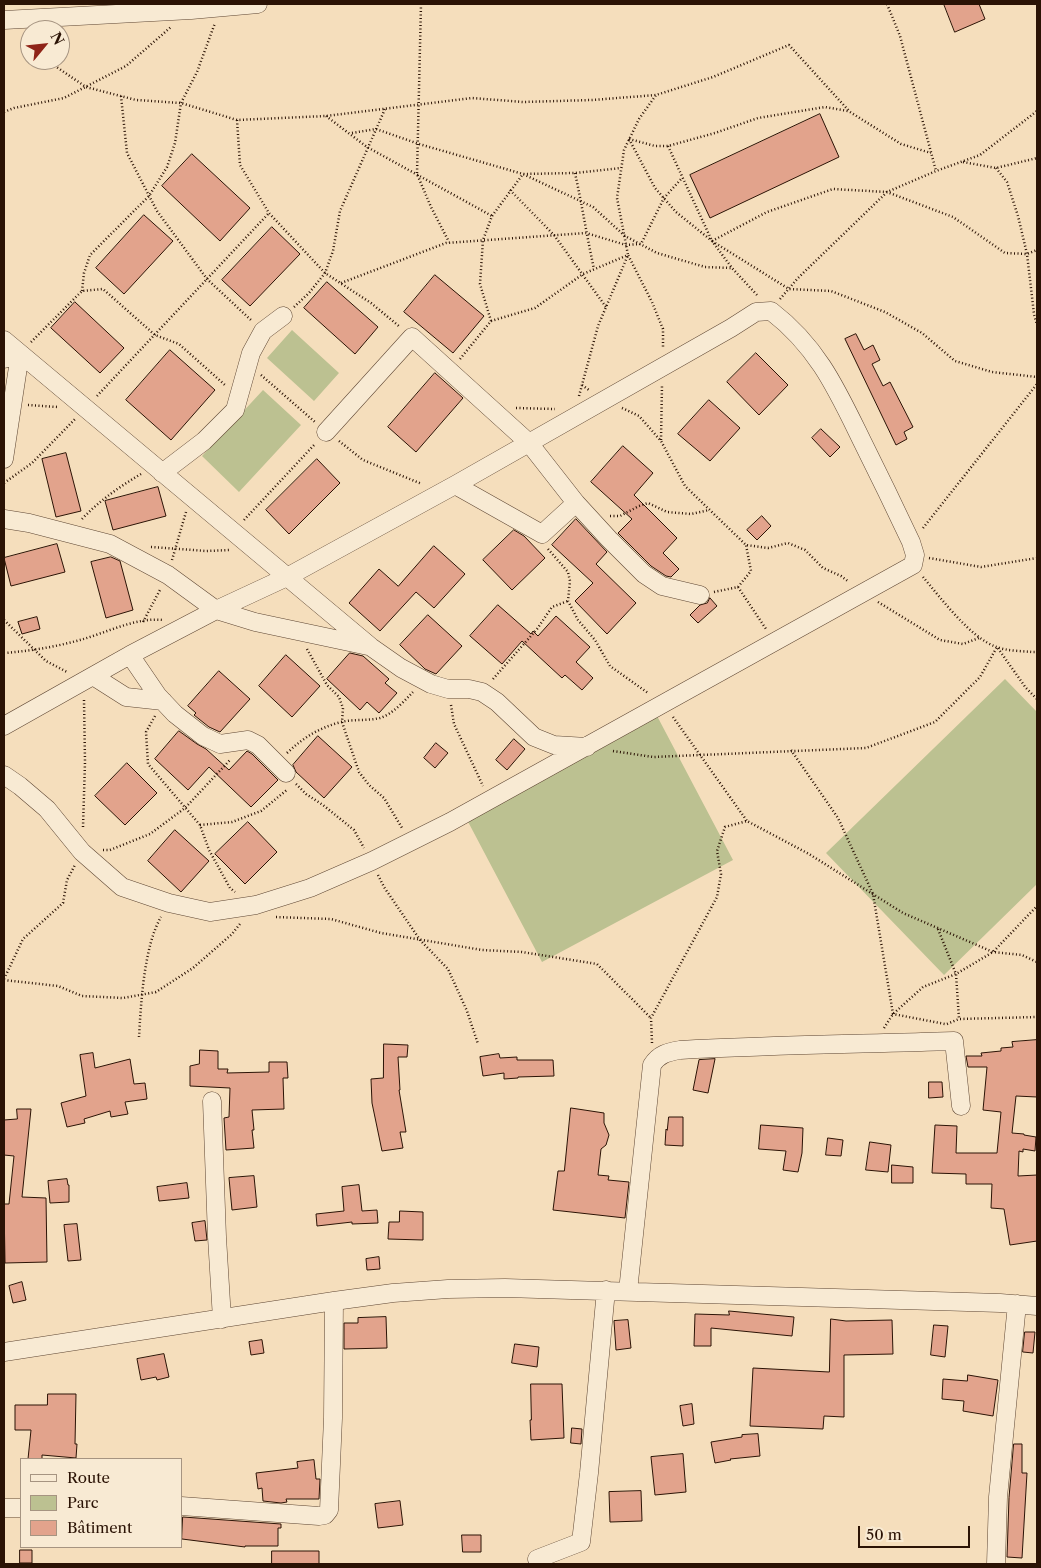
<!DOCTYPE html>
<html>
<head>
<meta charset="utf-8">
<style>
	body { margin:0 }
	#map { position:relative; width:1041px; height:1568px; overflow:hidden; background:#f5debc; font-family:"Libre Caslon Text",serif }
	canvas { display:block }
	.frame { position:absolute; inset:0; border:5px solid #2b1305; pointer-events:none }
	.legend { position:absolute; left:20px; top:1458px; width:162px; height:90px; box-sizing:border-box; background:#f8ead3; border:1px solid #a69481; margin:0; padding:6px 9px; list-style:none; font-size:15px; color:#2b1305 }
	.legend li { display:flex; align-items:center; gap:10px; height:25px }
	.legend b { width:25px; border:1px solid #a69481 }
	.north { position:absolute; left:20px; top:20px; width:50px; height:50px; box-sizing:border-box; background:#f8ead3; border:1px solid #a69481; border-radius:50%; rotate:62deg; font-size:14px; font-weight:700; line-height:20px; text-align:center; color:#2b1305 }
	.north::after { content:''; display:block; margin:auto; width:18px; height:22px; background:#8f2418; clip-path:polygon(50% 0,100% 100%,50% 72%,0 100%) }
	.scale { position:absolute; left:858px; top:1526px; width:112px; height:22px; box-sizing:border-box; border:2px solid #2b1305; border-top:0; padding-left:6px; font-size:15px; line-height:18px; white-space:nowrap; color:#2b1305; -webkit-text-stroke:4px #f8ead3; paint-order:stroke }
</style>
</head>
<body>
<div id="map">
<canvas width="1041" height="1568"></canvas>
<div class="frame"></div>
<ul class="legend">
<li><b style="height:6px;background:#f8ead3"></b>Route</li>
<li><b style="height:14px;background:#bcc191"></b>Parc</li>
<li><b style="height:14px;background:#e2a38c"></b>Bâtiment</li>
</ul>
<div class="north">N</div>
<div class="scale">50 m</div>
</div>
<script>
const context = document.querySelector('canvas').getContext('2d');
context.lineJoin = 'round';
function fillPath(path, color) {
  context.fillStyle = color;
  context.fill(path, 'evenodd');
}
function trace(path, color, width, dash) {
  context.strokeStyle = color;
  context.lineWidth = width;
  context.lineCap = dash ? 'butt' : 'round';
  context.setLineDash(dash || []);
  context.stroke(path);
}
const green = new Path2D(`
	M292,330L339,373L314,401L267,358Z
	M263,390L301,425L239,492L202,456Z
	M1005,679L1037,712V884L944,975L826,853Z
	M656,714L733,860L542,962L465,816Z`);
const building = new Path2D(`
	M944,4H979L985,19L955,32Z
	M820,114L839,157L710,218L690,175Z
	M192,154L250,208L220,241L162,186Z
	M144,215L173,241L124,294L96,268Z
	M272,227L300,254L250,306L222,280Z
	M435,275L484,316L453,353L404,312Z
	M327,282L378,327L355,354L304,308Z
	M75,302L124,348L100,373L51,328Z
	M856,334L864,350L873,345L880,360L872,364L883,386L890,382L913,427L904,432L907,439L896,445L845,339Z
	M170,350L215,390L171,440L126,400Z
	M756,353L788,385L759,415L727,382Z
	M435,373L463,398L416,452L388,427Z
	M709,400L740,428L710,461L678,434Z
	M821,429L840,447L830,457L812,438Z
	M623,446L653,473L634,495L677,538L663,553L679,569L671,577L666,576L651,566L618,533L632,519L591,482Z
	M66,453L81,511L56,517L42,459Z
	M317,459L340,483L289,534L266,510Z
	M158,487L166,516L113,530L105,501Z
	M762,516L771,526L757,540L747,530Z
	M576,519L607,552L596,564L636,603L607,634L575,601L593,583L552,545Z
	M514,530L524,536L545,558L512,590L483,560Z
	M57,544L65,572L11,586L4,558Z
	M434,546L465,574L434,608L416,592L380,631L349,603L379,569L398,586Z
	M111,557L120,561L133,610L106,618L91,562Z
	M710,598L717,606L698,623L690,615L700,605L707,603Z
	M498,605L531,634L533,631L538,636L556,616L590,647L576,662L593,678L582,690L565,675L562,678L522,641L502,664L470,636Z
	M428,615L462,646L436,674L425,669L400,645Z
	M37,617L40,629L22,634L18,622Z
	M350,653L363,656L389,679L385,683L397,693L379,713L367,702L360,710L327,679Z
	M286,655L320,686L292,717L259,686Z
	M219,671L250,699L220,732L209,727L194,715L196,713L188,706Z
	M179,731L197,744L206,749L229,770L247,751L252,754L278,780L251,807L209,767L188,790L155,759Z
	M318,736L352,767L324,798L296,772L293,765Z
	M514,739L525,749L507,770L496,760Z
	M436,743L448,753L435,768L424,758Z
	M127,763L157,793L125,825L95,796Z
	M248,822L277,852L245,884L215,854Z
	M175,830L209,861L181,892L148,861Z
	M1037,1040V1097L1016,1096L1012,1133L1024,1134V1135L1036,1137L1035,1151L1023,1149V1152L1019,1151L1018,1176L1037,1175V1241L1010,1245L1004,1209L991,1208L992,1184H966V1174L932,1173L935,1125L957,1126L956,1153H997L1001,1112L983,1110L987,1067H968L966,1056H982L981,1053L1001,1051V1048L1013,1047L1012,1042Z
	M384,1044L408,1045L407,1057H398L400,1090H399L406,1132H400L403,1148L382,1151L372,1103L371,1079L383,1078Z
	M200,1050L218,1051V1069H228L227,1073L269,1072V1062H287L288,1078H283L284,1109L252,1110L254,1130H252L254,1148L226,1150L224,1118L229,1117L230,1088L190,1086V1066L199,1064Z
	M93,1053L95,1068L130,1059L134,1084L145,1083L147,1099L125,1102L128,1114L111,1117L110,1111L84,1119L85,1123L67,1127L61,1103L86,1096L80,1055Z
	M499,1054L500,1058L517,1057V1060H553L554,1076L518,1077V1078L504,1079V1073L483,1076L480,1057Z
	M715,1059L708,1093L693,1090L699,1060Z
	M929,1082H942L943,1097L929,1098Z
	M571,1108L604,1113V1123L609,1135L606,1145L601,1149L598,1175L609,1176L608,1180L629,1182L625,1218L553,1210L558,1171H564Z
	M17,1109H31L22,1197L46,1198L47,1262L5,1263L4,1204H9L14,1156L4,1155V1120L17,1119Z
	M669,1117H683V1146L665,1145L666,1129L667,1130Z
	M761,1125L803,1128L802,1153L798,1172L783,1170L786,1151L759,1149Z
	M828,1138L843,1140L841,1156L826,1155Z
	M870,1142L891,1145L888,1172L866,1170Z
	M892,1165L913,1167V1183H892Z
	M254,1176L257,1207L232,1210L229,1178Z
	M67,1179L68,1185H69V1202L50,1203L48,1181Z
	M187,1183L189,1198L159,1201L157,1187Z
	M359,1185L362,1211L377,1210L378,1223L352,1224V1222L317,1226L316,1214L344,1211L342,1187Z
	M400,1211L423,1212V1240L388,1239L389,1222H399Z
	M205,1221L207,1240L195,1241L192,1223Z
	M77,1224L81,1260L68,1261L64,1225Z
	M379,1257L380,1269L367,1270L366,1259Z
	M22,1282L26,1300L13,1303L9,1286Z
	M729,1311L794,1317L792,1336L711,1328V1346H694L695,1314L729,1315Z
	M386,1317L387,1348L344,1349V1323H358V1318Z
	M831,1319L846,1321L892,1320L893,1354L844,1355V1417L824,1416L823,1429L750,1426L753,1368L829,1372Z
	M628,1320L631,1348L616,1350L614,1321Z
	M934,1325L948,1326L945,1357L931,1355Z
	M1025,1332H1035L1033,1353L1023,1352Z
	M262,1340L264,1353L251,1355L249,1342Z
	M515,1344L539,1347L537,1367L512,1363Z
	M164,1354L169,1377L157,1380L156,1377L141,1380L137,1359Z
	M968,1375L998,1380L993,1416L963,1411L964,1401L942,1399L943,1379L967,1381Z
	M531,1384H562L564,1438L531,1440L530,1420H531Z
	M48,1394H76L75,1444H77L76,1458L42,1455V1459H28L31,1430H15V1405H47Z
	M692,1404L694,1424L683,1426L680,1406Z
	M572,1428L582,1429L581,1444L571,1443Z
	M758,1434L760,1456L730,1459L731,1460L715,1463L711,1442L742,1437V1435Z
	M1014,1444H1022V1473H1027L1022,1558L1007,1557L1009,1498Z
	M683,1454L686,1492L655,1495L651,1457Z
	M314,1460L316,1479H320L319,1499H286L287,1502L281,1503L263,1501L262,1488L258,1489L256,1473L298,1468L297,1462Z
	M641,1491L642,1521L610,1522L609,1492Z
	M400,1501L403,1525L378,1528L375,1504Z
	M183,1517L281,1524V1528H278V1546H245V1547L182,1539Z
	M462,1535H481V1552H463Z
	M20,1550H32V1563H20Z
	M272,1551H319V1564H272Z`);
const path = new Path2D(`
	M421,4L417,174L431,207L449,242
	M887,4L900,36L936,171
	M50,60L55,66L86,87L136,100L181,103L237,120L326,116L472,98L523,102L592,100L656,95L713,77L789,45L850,112L901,144L931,153
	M121,96L127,153L157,211L207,279L252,321
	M4,112L14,108L64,98L126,66L171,27
	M326,116L367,147L492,216
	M237,120L240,165L269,213L325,273L371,303L400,327
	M352,133L376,129L419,144L523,174L593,207L625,236L657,253L705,267L732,268
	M629,139L655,188L676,212L712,241L732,268L757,295
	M629,139L655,146H668L715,133L758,118L825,107L848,111
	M668,146L712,241L789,289L831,291L885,312L922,333L955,361L992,372L1037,377
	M963,162L996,168L1037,158
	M996,168L1007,182L1018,216L1027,254L1034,314L1037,325
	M575,173C582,205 587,237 594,269
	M510,190L554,235L606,307
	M712,241L767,212L833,189L887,192L953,217L1005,253L1027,254L1037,250
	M341,283L446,243L586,233L626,245L641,244L664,198L682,178
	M82,291L84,273L90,255L149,196L167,167L175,143L181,103L197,72L215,23
	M780,299L798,278L887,192L936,171L980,155L1037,111
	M294,307L309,293L325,273L333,251L340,211L385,109
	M491,321L535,308L583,274L628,255L652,302L663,329V347
	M31,342L82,291L103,289L155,335L179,344L225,385
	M460,359L491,321L480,284L483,240L492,216L523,174L575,173L621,168
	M261,375L315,422
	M582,385L589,390
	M97,396L269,213
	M579,396L598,326L628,255L617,198L624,150L639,119L656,95
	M28,405L58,407
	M516,408L555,409
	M622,408L639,416L661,441L685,486L746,545L768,548L788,543L805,550L823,568L841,576L849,582
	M661,440L662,385
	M339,441L363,460L422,484
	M4,483L32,463L75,419
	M610,516H620L639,506L648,503L667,512L691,514L709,510
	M82,519C99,501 119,487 141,474
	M244,520L315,444
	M923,528L1037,384
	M151,547L206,551L230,550
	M548,549L568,572L570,581L568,601L578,620L595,640L610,666L648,693
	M929,558L981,567L1037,558
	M172,560L186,512
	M923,577C941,598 971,639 997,647C1007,651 1021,651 1032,652H1037
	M738,587L766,629
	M714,592L738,587L751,571L746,545
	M878,602L940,640L963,644L979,638
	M4,620L46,661L67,672
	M143,622L161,588
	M307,649L327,685L339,697L343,708L342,722L359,772L369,785L384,798L402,828
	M4,653C30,651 55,647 80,640C106,633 136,617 163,620
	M493,679L537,629L552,607L568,601
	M451,705L454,724L483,786
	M155,716L146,732L148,764L200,825L209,850L230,888L235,892
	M673,717L747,821
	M791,750L838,818L873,894L893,1014L945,1024
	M613,751L653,757L866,748L935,722L980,677L997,647L1026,688L1037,699
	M287,753C304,737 319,728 341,722C353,719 367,721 380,718C393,714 404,701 413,692
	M296,784L306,794L323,805L354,830L364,848
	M200,825L232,822L261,811L288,789
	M83,827L85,762L84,700
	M103,850H110L150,834L185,808L230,760
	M378,875L384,887L420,940L448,969L467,1011L478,1044
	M276,917L331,919L381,933L482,950L522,952L597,964L651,1018
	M938,929L956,974L959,1019
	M4,979L23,939L63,903L67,880L75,865
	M4,980L58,986L82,996L123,998L156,992L193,968L232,934L240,924
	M947,1024L959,1019L1037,1017
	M884,1028L893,1014L923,987L956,974L993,952L1037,906
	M139,1037C141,1003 144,946 161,917
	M652,1043L651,1018L717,897L721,874L717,851L725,827L747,821L809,854L903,913L993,952L1022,955L1037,962`);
const minor = new Path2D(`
	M4,20L191,10L258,4
	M4,340L371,647L401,668L431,684L448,689H469L482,692L497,702L534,737L554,745L587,747
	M4,359L20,354L4,459
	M326,432L412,337L529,443L576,503L609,539L644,574L662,586L700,595
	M162,473L204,441L235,410L251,353L263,331L283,316
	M455,485L542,534L576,503
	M4,519L29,523L110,544L168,575L216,610L255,622L368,646
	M130,655L158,696L175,714L203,736L220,744L248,740L258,745L286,773
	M93,676L126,697L163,701
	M4,726L130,655L216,610L287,577L455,485L731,328L756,312L771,311C818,347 837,390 862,441C879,475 895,508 911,542L915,555L913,565L450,822L372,861L310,888L256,905L210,912L169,903L122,887L82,852L47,809L20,786L4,775
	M212,1101L217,1237L222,1319
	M628,1291L652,1065C659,1054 668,1052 680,1050C772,1045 863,1044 954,1041L961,1106
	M4,1352L334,1301L393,1293L448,1289L505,1288L1000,1303L1037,1306
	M181,1506L319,1516L325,1515L329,1510L333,1418L334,1301
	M4,1508H21
	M537,1559L581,1542L589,1473L606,1290
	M996,1564L998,1497L1017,1304`);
fillPath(green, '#bcc191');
fillPath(building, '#e2a38c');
trace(building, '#2b1305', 1);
trace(minor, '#5e4633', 19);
trace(path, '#2b1305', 2.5, [1, 2.5]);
trace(minor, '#f8ead3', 18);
</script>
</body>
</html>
